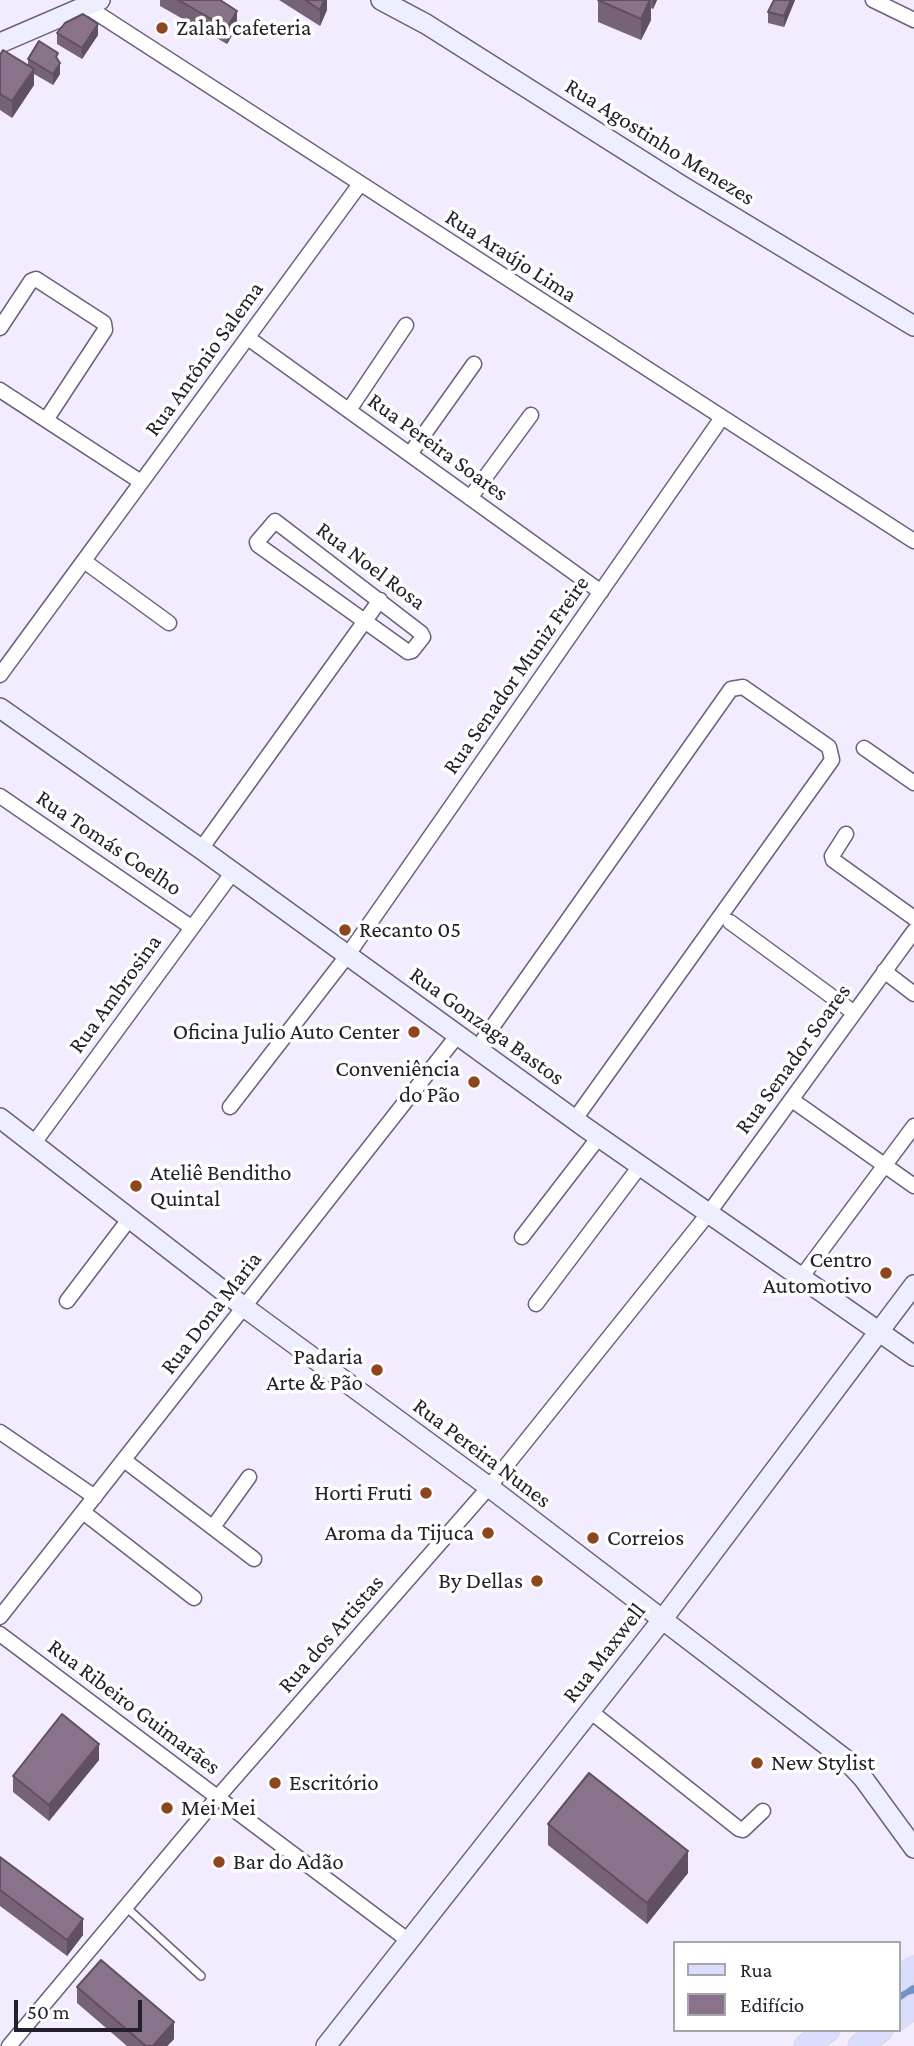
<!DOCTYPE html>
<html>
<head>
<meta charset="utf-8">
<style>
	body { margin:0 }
	#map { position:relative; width:914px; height:2046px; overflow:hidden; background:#f3ecff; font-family:"Crimson Pro",serif }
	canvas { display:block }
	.legend { position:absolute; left:673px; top:1941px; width:228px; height:91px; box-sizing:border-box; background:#fff; border:2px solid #a7a6aa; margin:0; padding:9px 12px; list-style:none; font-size:21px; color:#24202b }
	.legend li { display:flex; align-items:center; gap:14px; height:35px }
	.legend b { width:35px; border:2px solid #a7a6aa }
	.scale { position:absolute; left:14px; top:2000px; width:128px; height:32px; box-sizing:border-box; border:4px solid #24202b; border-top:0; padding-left:9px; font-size:21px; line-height:24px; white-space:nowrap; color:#24202b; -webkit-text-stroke:5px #fff; paint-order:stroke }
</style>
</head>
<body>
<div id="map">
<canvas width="914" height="2046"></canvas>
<ul class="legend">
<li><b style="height:9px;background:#daddfe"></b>Rua</li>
<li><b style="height:19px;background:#89738b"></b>Edifício</li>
</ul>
<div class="scale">50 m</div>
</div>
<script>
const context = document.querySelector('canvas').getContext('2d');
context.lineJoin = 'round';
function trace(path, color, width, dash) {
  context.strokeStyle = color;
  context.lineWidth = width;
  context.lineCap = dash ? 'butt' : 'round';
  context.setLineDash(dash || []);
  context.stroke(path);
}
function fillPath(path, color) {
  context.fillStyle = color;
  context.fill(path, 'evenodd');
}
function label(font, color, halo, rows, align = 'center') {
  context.font = font + ' "Crimson Pro",serif';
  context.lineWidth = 7;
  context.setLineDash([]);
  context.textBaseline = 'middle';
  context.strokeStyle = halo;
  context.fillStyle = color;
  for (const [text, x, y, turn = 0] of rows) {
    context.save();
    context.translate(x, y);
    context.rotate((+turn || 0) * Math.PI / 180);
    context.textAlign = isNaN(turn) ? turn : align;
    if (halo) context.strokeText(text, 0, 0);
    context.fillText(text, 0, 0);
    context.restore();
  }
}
const river = new Path2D(`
	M898,1993L899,1992`);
const lane = new Path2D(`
	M126,1907L201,1976`);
const street = new Path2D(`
	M873,0L914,20
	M86,6L914,541
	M0,328L31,281L36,279L104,323L105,330L46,420
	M248,338L601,592
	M0,390L141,482
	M349,410L406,325
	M410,454L474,364
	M470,498L531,415
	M275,521L421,633L423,637L412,651L408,652L258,545L257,542Z
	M84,561L169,623
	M0,675L360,184
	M864,748L914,783
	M0,796L191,927
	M846,834L832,856L833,860L914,918
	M201,849L380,600
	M730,922L853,1012
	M884,971L914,994
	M476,1050L731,689L743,687L829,747L832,760L575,1119
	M792,1100L914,1186
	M230,1107L347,956L721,419
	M34,1143L233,872
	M522,1237L599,1137
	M800,1279L914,1126
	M67,1301L130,1218
	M536,1304L640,1166
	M0,1432L95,1497
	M124,1460L254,1559
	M83,1512L194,1598
	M213,1527L249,1477
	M0,1617L457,1036
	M0,1634L409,1941
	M590,1711L739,1829L743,1830L763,1811
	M9,2046L217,1798L489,1487L708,1214L914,931`);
const secondary = new Path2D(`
	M381,0L426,24L682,186L914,326
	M0,43L100,0
	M0,708L201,849L586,1128L914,1356
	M0,1118L244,1307L489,1487L845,1759L863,1778L914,1848
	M326,2046L662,1620L914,1285`);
const primary = new Path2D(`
	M898,1980L914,1968
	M898,2018L914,2006
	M806,2046L828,2030
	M860,2046L881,2030`);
const wall = new Path2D(`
	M160,0H220L237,27L227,44L160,6Z
	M279,0H327V10L320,26Z
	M598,0H657L653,9L651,8V20L641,40L598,22Z
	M795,0L784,27L768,23V12Z
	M57,33L98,35L82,59L57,44Z
	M0,55L28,65V59L58,60L60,74L53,85L34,74V85L12,118L0,110Z
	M99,1760L49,1821L13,1792V1776Z
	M548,1824L688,1873L647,1924L548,1845Z
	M0,1857L83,1935L67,1956L0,1906Z
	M77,1987L174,2039L167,2046H127L77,2003Z`);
const shadedWall = new Path2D(`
	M324,0H327V10L320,26V10Z
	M650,0L651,20L641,40V19Z
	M653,0H657L653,9Z
	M791,0H795L784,27V16Z
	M237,11V27L227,44V28Z
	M98,24V35L82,59V48Z
	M60,63V74L53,85V74Z
	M34,69V85L12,118V101Z
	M99,1744V1760L49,1821V1805Z
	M688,1851V1873L647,1924V1903Z
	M83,1919V1935L67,1956V1940Z
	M174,2022V2039L167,2046H153Z`);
const building = new Path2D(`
	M178,0H220L237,11L227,28Z
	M305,0H324L320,10Z
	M598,0H650L641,19Z
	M774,0H791L784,16L768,12Z
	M83,14L98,24L82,48L57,33L65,23Z
	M39,41L58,53L56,57L60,63L53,74L28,59Z
	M3,50L34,69L12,101L0,94V55Z
	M62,1714L99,1744L49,1805L13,1776Z
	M589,1773L688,1851L647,1903L548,1824Z
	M0,1857L83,1919L67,1940L0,1890Z
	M101,1960L174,2022L153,2046H146L77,1987Z`);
const markers = [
	[162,28,7,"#8d471f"],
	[345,930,7,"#8d471f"],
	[414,1032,7,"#8d471f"],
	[474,1082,7,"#8d471f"],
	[136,1186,7,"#8d471f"],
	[886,1273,7,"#8d471f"],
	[377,1370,7,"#8d471f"],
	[426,1493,7,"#8d471f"],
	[488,1533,7,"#8d471f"],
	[593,1538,7,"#8d471f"],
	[537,1581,7,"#8d471f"],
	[757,1763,7,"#8d471f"],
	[275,1783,7,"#8d471f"],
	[167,1808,7,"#8d471f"],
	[219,1862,7,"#8d471f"]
];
const poiNames = [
	["Zalah cafeteria",176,28],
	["Recanto 05",359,930],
	["Oficina Julio Auto Center",400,1032,"right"],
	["Conveniência",460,1069,"right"],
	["do Pão",460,1095,"right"],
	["Ateliê Benditho",150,1173],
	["Quintal",150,1199],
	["Centro",872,1260,"right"],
	["Automotivo",872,1286,"right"],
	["Padaria",363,1357,"right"],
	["Arte & Pão",363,1383,"right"],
	["Horti Fruti",412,1493,"right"],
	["Aroma da Tijuca",474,1533,"right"],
	["Correios",607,1538],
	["By Dellas",523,1581,"right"],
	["New Stylist",771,1763],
	["Escritório",289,1783],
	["Mei Mei",181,1808],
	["Bar do Adão",233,1862]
];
const streetNames = [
	["Rua Agostinho Menezes",660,142,32],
	["Rua Araújo Lima",511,256,33],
	["Rua Antônio Salema",204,359,-54],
	["Rua Pereira Soares",438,447,36],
	["Rua Noel Rosa",371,566,37],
	["Rua Senador Muniz Freire",516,675,-55],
	["Rua Tomás Coelho",109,843,34],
	["Rua Ambrosina",115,994,-54],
	["Rua Gonzaga Bastos",487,1026,36],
	["Rua Senador Soares",793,1059,-54],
	["Rua Dona Maria",211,1313,-52],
	["Rua Pereira Nunes",482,1453,37],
	["Rua dos Artistas",331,1634,-49],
	["Rua Maxwell",604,1653,-52],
	["Rua Ribeiro Guimarães",134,1707,37]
];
trace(river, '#7191c8', 32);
trace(lane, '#6b607b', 10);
trace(street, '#6b607b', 17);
trace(secondary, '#6b607b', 22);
trace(primary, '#d8d7d9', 25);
trace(lane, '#fff', 7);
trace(street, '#fff', 14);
trace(secondary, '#edeefe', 19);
trace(primary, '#daddfe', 23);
fillPath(wall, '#766378');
fillPath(shadedWall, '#605061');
fillPath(building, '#89738b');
trace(building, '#605061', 2);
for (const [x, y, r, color] of markers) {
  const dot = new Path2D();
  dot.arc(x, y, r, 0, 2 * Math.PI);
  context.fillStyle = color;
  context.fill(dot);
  trace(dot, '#fff', 2.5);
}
label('23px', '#24202b', '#fff', poiNames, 'left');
label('23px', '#24202b', '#fff', streetNames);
</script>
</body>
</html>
